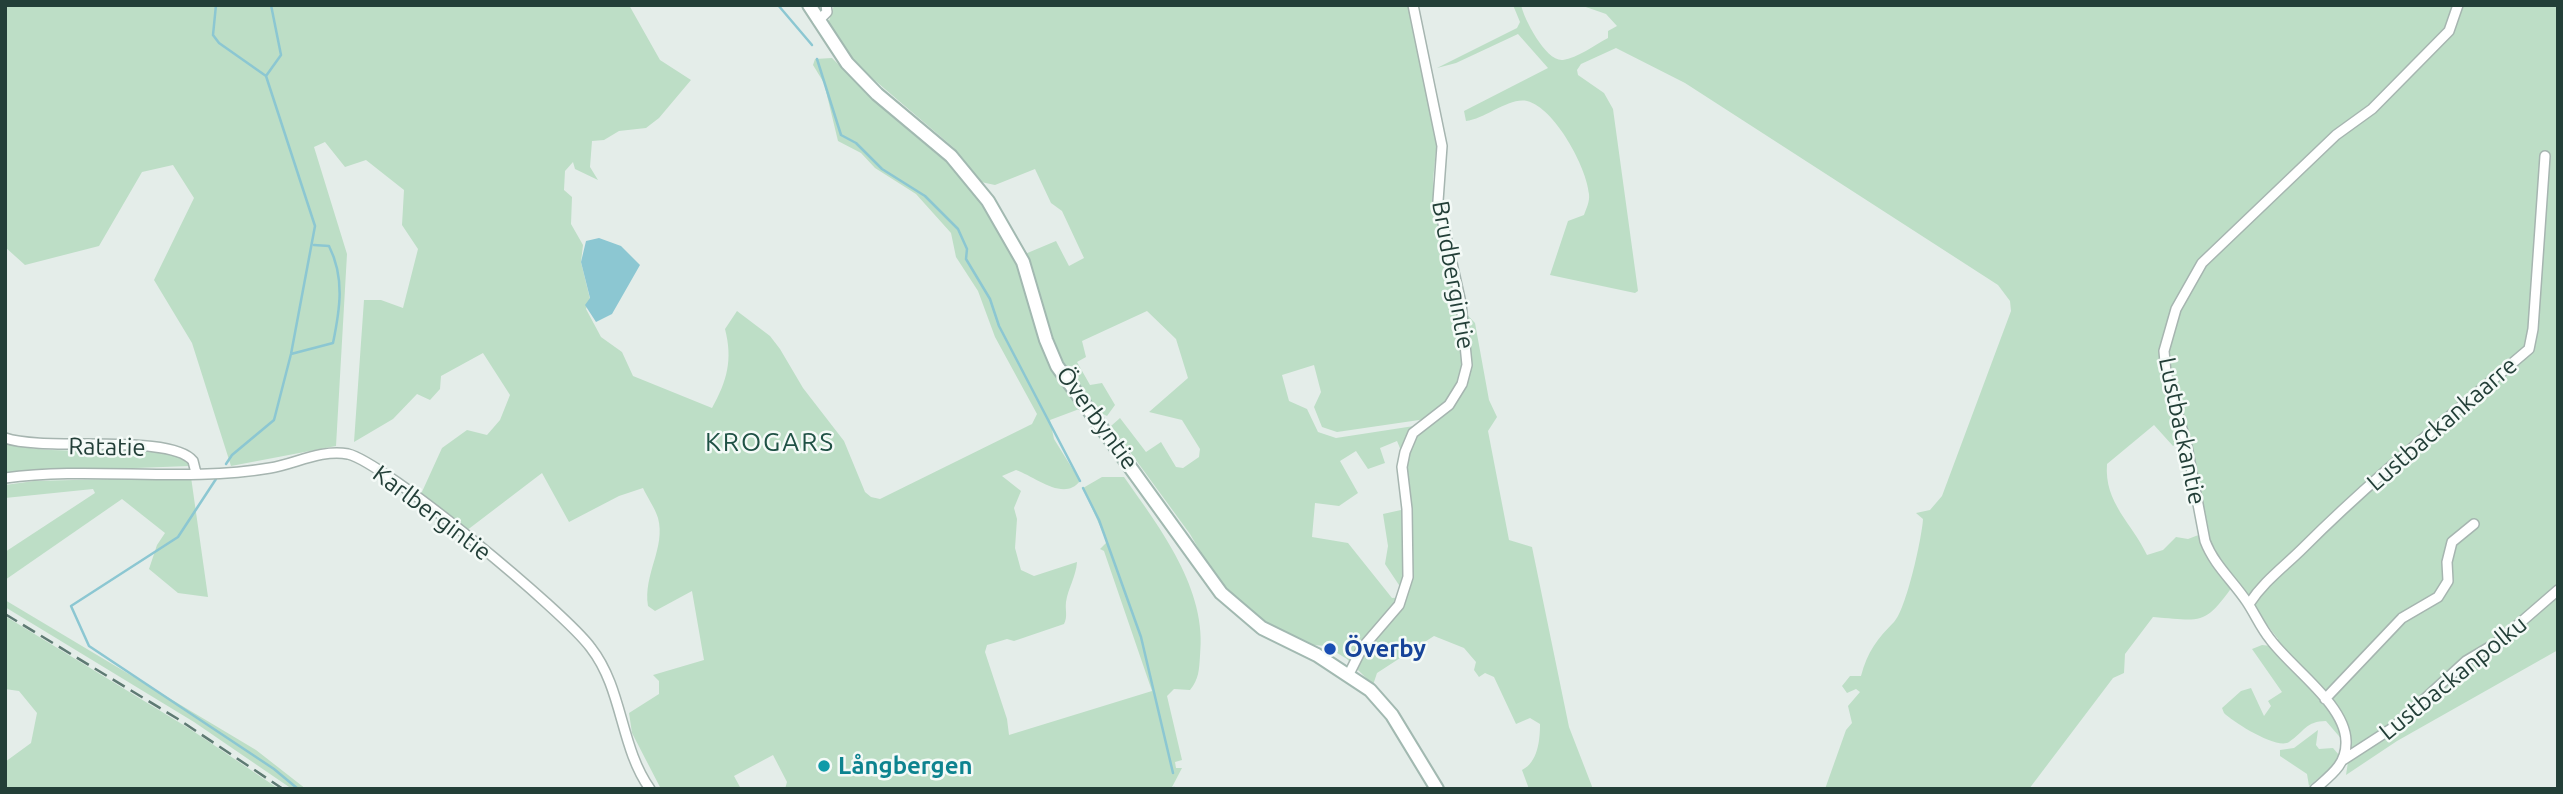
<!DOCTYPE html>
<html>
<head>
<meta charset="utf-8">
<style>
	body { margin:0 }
	#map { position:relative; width:2563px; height:794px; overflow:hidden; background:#e4ede9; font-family:Ubuntu,sans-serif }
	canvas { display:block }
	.frame { position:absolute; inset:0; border:7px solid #233f38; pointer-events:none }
</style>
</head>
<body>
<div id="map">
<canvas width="2563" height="794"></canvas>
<div class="frame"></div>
</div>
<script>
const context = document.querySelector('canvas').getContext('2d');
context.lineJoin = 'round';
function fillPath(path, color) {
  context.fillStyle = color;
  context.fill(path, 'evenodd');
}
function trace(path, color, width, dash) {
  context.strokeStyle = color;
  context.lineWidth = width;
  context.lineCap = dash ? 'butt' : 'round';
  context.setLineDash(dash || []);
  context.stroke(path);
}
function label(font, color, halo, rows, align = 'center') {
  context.font = font + ' Ubuntu,sans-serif';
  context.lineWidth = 5;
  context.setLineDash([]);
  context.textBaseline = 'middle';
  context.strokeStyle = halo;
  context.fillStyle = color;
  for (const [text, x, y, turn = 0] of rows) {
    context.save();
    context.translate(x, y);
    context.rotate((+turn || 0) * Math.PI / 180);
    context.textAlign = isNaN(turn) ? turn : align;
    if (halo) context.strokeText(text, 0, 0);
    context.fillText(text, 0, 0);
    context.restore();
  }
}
const green = new Path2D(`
	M5,5H629L660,60L691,80L659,118L646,128L619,131L604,140L592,141L590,167L598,180L575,169L573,162L565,171L564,190L572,197L571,224L583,245L581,262L590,299L586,309L601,337L622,352L633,376L712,408C727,381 733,360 725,329L737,311L770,336L780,349L803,388L844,441L865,492L871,497L880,499L1032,424L1037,414L995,337L978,291L956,257L951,233L916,194L875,168L861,153L838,141L824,83L813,65L815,59L832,58L881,107L952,167L977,197L1017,260L1042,349L1058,379L1082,408L1050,420L1054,439L1080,481C1064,502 1036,477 1016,470L1002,476L1021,491L1014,508L1017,519L1015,548L1021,570L1034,576L1077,562C1076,577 1068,588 1066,602C1065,611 1068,616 1064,624L1014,641L1007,639L987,645L985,652L1007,719L1009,735L1152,691L1104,551L1100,549L1107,542L1083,488L1102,477H1124C1160,528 1208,590 1200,656C1199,670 1199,679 1190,690L1174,689L1167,696L1182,760L1175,762L1176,768H1182L1171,789H785L787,782L773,755L734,776L741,789H661L632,733L629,713L659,694V681L653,675L704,660L692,591L655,611L648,606C643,574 666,548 658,518C655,508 647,497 643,488L619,496L569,522L542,473L466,531L421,494L442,448L467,430L487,435L500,420L510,395L483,353L441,376L440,389L430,400L417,394L393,419L354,442L364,300H381L403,308L418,249L402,225L404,190L366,160L345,167L325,142L314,147L347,254L336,446L231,466L192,343L154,280L194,198L173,165L142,172L99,246L25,265L5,247Z
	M834,5H1409L1437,141L1433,180L1436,215L1456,303L1475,323L1489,400L1497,417L1488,431L1509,540L1532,547L1569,727L1593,789H1529L1522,770C1538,762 1540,740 1540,724L1530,718L1516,724L1494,677L1485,673L1479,677L1474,670L1476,662L1464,648L1434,636L1377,673L1373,685L1347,659L1326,646L1313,645L1264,622L1241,605L1212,572L1190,534L1111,426L1120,418L1146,452L1161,442L1176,467L1183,468L1199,457L1200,449L1182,420L1149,412L1188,378L1176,339L1147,311L1082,341L1086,357L1077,362L1090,385L1102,383L1115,405L1107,416L1097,411L1057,352L1025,254L1056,241L1069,266L1084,258L1062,211L1051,203L1035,169L995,185L981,182L954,148L858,66L828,24ZM1314,365L1321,392L1314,407L1322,427L1337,432L1426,419C1405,454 1405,468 1410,508L1383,514L1388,546L1385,564L1407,597L1392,598L1348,543L1312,537L1315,503L1339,506L1358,493L1340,461L1356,451L1368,469L1385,463L1380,448L1397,441L1402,453L1414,426L1336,438L1318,432L1307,409L1289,401L1282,375Z
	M1513,5H1521C1524,19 1546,62 1563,60C1577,58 1595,45 1608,38V31L1617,26L1606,14L1580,5H2558V650L2397,741L2346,775L2350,749L2326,721C2306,721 2304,732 2289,742C2277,750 2233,722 2224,713L2222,708L2241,691L2251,688L2264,716L2271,706L2268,701L2282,692L2252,649L2262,645L2271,646L2278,639L2235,583C2204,626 2204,621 2153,617L2125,654L2124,673L2113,678L2029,789H1825L1846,730L1852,723L1848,706L1860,692L1856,689L1847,693L1842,686L1850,676H1861C1867,652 1878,638 1894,622C1906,610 1922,538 1923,519L1916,513L1930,510L1942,496L2011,311L2010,301L1998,285L1685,83L1616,48L1581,64L1577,70L1578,75L1604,93L1613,109L1638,291L1635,293L1550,275L1568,221L1584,215C1586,209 1590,202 1589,194C1587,168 1555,108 1527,101C1509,97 1485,119 1466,121L1464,111L1548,68L1518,34L1456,63L1437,68L1517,28L1520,22ZM2154,425L2173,446L2189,435L2209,531L2188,539L2176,537L2163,550L2147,555C2132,523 2104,503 2107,464Z
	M5,442C64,462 129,437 188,459L189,466L5,473Z
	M191,477L208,597L178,593L149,569L157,545L165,533L122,499L5,580V552L95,493L93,489L5,498V485L34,481Z
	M5,600L256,750L306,789H292L194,722L5,607Z
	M5,616L190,729L279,789H5V762L31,743L37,713L19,691L5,689Z
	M2318,730L2316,745L2319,749L2333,748L2339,755L2333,766L2309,786L2307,774L2280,756V750L2294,748Z`);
const water = new Path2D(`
	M599,238L621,246L640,265L612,314L596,322L585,305L590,298L581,262L586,241Z`);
const stream = new Path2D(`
	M216,5L213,35L219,43L266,76L315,226L291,354L274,420L232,455L226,464
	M778,5L812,45
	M817,59L841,135L856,143L882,169L925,196L958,229L967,249L966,259L990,299L999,326L1080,481
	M266,76L281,55L271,5
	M291,354L333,343C340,309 345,278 329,246L314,245
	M216,479L178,537L71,606L89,646L274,769L298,789
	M1083,488L1099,520L1141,637L1173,773
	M1174,788V789`);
const street = new Path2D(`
	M818,21L827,12L826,5
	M5,438C46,452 171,433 193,461L196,473
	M5,478C92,466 183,483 270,468C295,464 321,449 348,454C384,462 566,613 591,648C623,689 620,747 650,789
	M2249,604C2264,581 2284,567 2304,547C2374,477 2453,414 2529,349L2533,329L2545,156
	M1349,674L1362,648L1399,605L1408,577L1407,509L1402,467L1405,452L1413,433L1449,405L1462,384L1467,365L1461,303L1438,201L1442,146L1413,5
	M2325,699L2402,618L2438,597L2448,581L2447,562L2452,542L2474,524
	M2343,760L2394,727L2466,661L2498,642L2558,590
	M2315,789C2331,775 2347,764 2346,741C2345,704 2291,668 2270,639C2261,628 2255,614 2247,602C2233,581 2214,565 2205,541L2187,446L2166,373L2164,351L2176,309L2202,263L2336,135L2372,109L2449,31L2458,5`);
const secondary = new Path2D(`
	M809,5L847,63L877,94L951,156L988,201L1023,262L1046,340L1057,366L1221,593L1262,628L1317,655L1370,690L1392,715L1437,789`);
const rail = new Path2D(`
	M5,614L178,719L283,789`);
const markers = [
	[1330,649,7,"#1a4fb4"],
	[824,766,7,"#0f9aa8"]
];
const streetNames = [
	["Brudbergintie",1453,275,80],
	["Överbyntie",1097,418,54],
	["Lustbackankaarre",2442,424,-41],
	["Lustbackantie",2182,431,78],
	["Ratatie",107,447,1],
	["Karlbergintie",432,513,37],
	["Lustbackanpolku",2453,678,-39]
];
const transitNames = [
	["Överby",1344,649]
];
const cultureNames = [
	["Långbergen",838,766]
];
const neighbourhoodNames = [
	["KROGARS",770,442]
];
fillPath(green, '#bddec6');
fillPath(water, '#8cc7d2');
trace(stream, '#8cc7d2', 2.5);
trace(street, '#a6b5b0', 12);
trace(secondary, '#a2b9b1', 16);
trace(street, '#fff', 9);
trace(secondary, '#fff', 12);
trace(rail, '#5e7a73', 2.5, [14, 7]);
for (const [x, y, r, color] of markers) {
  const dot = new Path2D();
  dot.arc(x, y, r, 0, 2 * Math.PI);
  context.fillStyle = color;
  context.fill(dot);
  trace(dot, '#f4faf7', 2.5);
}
label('24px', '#233f38', '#f4faf7', streetNames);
label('bold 24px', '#164399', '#f4faf7', transitNames, 'left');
label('bold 24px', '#0d838f', '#f4faf7', cultureNames, 'left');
context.letterSpacing = '2px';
label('26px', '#1f5145', '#f4faf7', neighbourhoodNames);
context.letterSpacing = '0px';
</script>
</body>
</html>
